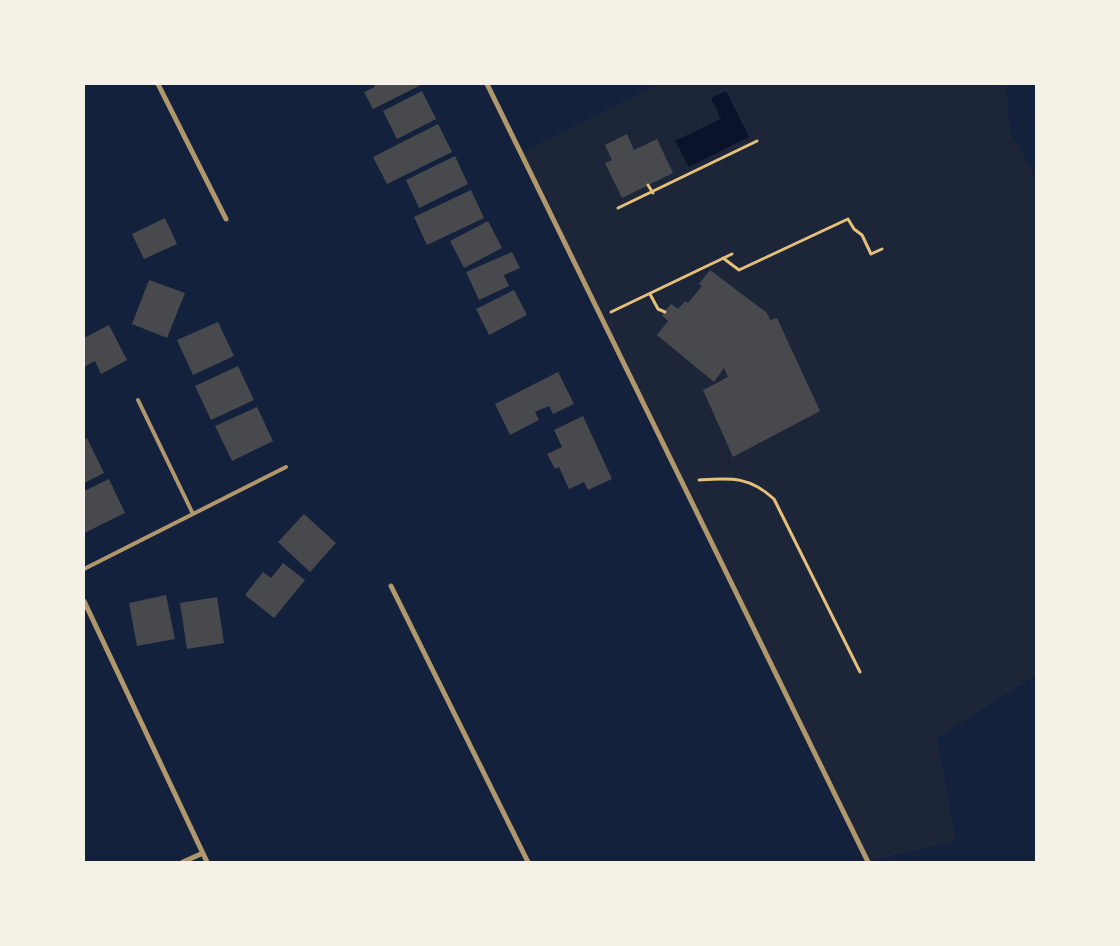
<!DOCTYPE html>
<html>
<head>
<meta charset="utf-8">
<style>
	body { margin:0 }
	#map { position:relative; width:1120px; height:946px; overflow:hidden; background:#14213d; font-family:"Roboto Serif",serif }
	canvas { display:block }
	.frame { position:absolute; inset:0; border:85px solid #f6f1e7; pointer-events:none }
</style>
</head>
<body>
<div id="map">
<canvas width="1120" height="946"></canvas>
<div class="frame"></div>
</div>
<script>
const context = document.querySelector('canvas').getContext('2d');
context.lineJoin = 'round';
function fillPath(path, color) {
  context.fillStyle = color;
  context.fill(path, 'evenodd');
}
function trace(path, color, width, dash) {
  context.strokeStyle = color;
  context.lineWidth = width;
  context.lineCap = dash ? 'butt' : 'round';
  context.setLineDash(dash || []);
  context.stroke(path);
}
const green = new Path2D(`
	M659,84H1006L1010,131L1036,179V675L937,738L956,841L868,861L521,153Z`);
const water = new Path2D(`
	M726,91L749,137L689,167L675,141L721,119L711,98Z`);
const building = new Path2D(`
	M373,84H418L419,86L373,109L364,92L375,87Z
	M422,91L436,119L397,139L383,111Z
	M438,124L452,152L387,184L373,157Z
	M627,134L634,150L657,139L673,173L622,198L605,163L612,160L605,145Z
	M455,156L468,184L419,208L406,180Z
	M471,190L484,218L427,245L414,217Z
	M165,218L177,244L144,259L132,234Z
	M488,221L502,248L464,268L450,241Z
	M512,252L520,268L504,275L509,286L479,300L466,272Z
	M710,270L767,313L770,320L777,318L820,411L733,457L703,390L728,377L724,368L714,382L657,335L668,321L662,315L671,304L678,309L685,301L688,303L702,286L699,284Z
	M149,280L185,293L167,338L132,324Z
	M514,290L527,315L489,335L476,309Z
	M218,322L234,356L193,375L177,340Z
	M109,325L127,360L101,374L95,361L84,367V338Z
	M238,366L254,400L211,420L195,386Z
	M558,372L574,404L553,414L549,406L535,412L539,420L510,435L495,404Z
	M257,407L273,441L232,461L215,426Z
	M583,416L612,479L588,490L584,482L569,489L559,467L555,469L547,454L562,447L554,430Z
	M87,438L104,473L84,483V440Z
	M109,479L125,513L84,533V491Z
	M304,514L336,543L310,572L278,542Z
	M283,563L305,580L274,618L245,595L263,572L271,578Z
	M166,595L175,639L137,646L129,603Z
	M217,597L224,643L187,649L180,603Z`);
const path = new Path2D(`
	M648,185L653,193
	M618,208L757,141
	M723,258L739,270L848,219L854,229L862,235L871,254L882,249
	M650,294L658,309L665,312
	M611,312L732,254
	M699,480C731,478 749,476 774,499L860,672`);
const service = new Path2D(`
	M138,400L193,514
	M84,569L286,467`);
const minor = new Path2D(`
	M158,84L226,219
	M487,84L868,862
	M391,586L528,862
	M84,601L207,862
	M183,862L203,853`);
fillPath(green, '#1d2539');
fillPath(water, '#0b132b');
fillPath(building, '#48494c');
trace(path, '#e5c07b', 3);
trace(service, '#b1986c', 4);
trace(minor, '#b1986c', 5);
</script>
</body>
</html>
